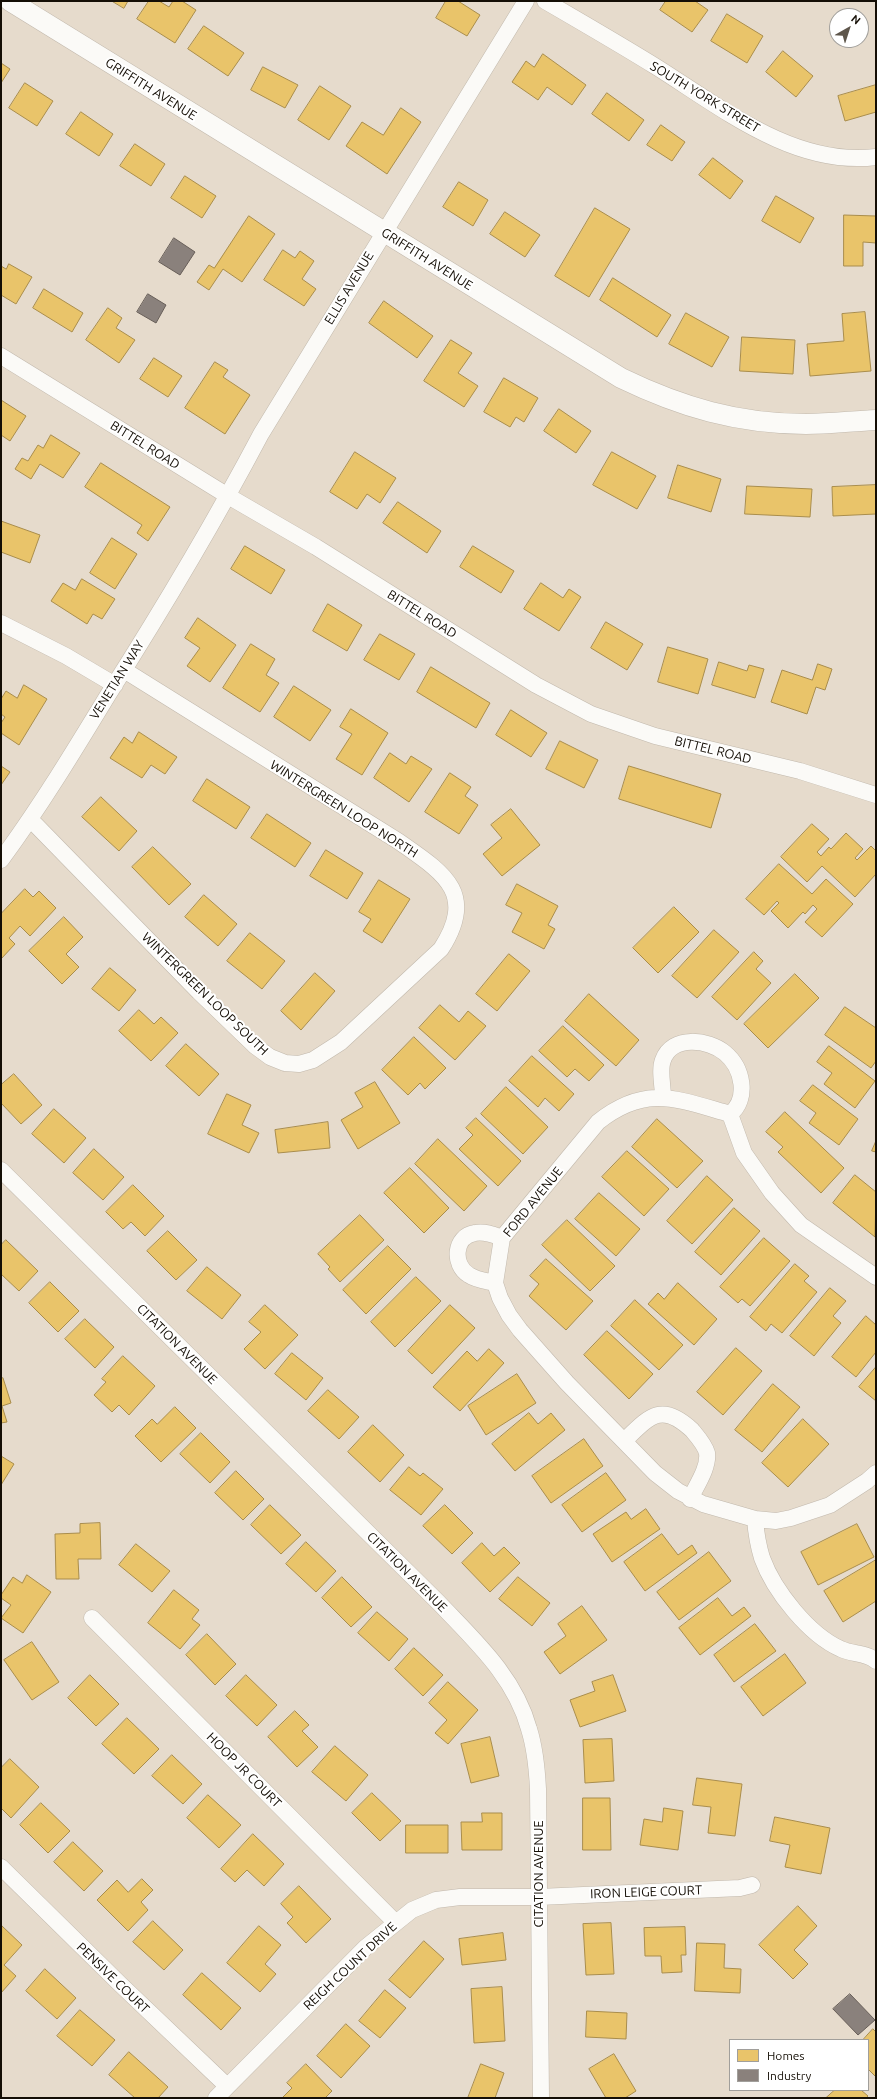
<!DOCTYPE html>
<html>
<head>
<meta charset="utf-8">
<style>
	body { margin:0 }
	#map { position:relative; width:877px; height:2099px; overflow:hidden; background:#e6dbcc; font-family:Ubuntu,sans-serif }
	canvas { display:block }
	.frame { position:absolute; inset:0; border:2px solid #140e05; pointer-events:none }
	.legend { position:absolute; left:729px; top:2039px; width:140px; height:52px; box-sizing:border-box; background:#fff; border:1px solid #a19f9b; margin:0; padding:5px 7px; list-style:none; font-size:12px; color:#140e05 }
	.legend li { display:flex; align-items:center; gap:8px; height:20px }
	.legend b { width:20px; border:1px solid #a19f9b }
	.north { position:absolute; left:829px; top:8px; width:40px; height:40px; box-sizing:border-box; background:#fff; border:1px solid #a19f9b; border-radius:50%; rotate:39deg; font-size:11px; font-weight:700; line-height:16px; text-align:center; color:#140e05 }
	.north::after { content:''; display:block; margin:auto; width:14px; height:18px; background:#5e564b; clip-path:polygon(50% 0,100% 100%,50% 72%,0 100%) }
</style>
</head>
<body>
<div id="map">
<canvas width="877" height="2099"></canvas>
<div class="frame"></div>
<ul class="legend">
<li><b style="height:11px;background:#e9c46a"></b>Homes</li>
<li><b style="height:11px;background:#8a817c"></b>Industry</li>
</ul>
<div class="north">N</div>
</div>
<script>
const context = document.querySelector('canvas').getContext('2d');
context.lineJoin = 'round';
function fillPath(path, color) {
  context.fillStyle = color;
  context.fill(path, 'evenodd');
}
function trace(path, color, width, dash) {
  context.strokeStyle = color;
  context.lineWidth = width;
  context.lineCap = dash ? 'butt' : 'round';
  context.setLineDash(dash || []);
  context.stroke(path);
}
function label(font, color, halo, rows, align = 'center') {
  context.font = font + ' Ubuntu,sans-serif';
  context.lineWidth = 4;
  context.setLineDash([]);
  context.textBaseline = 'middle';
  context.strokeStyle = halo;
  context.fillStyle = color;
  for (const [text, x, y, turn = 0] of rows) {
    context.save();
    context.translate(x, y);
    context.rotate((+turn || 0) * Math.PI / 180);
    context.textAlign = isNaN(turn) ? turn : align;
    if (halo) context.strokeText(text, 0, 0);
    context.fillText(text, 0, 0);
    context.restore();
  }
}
const homes = new Path2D(`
	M112,1H128L124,8Z
	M149,1H159L169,7L173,1H182L196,10L175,43L137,19Z
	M446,1H458L480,15L467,36L436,18Z
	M666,1H695L708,10L692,32L660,10Z
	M727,14L763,36L747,63L711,41Z
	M204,26L244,53L228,76L188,49Z
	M783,51L813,76L796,97L766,72Z
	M543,54L586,85L572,105L547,87L538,100L512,82L526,61L534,67Z
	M1,63L10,69L1,83Z
	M263,67L298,85L285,108L251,90Z
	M25,83L53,101L37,126L9,108Z
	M876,85V112L845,121L838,96Z
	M320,86L351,106L329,140L298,120Z
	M607,93L644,120L629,141L592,114Z
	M401,108L421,122L387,174L346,146L362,122L383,135Z
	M81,112L113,134L99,156L66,134Z
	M661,125L685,142L672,161L647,145Z
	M135,144L165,164L151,186L120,166Z
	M713,158L743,181L730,199L699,175Z
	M185,176L216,196L202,218L171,198Z
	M459,182L488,200L473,226L443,207Z
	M776,196L814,218L800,243L762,221Z
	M595,208L630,229L589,297L555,276Z
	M505,212L540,235L525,257L490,234Z
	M844,215L876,216V243L863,242V266H844Z
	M249,216L275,234L242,282L223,269L209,290L197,282L209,265L214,268Z
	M283,250L295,258L300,251L314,261L302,279L316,289L304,306L264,280Z
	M9,264L32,277L16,304L1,295V266L6,269Z
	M613,278L671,315L657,337L600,300Z
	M44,289L83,313L72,332L33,308Z
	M384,301L433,336L417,358L369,323Z
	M108,308L122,318L116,328L135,340L119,363L86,340Z
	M865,312L871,371L810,376L807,344L844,341L842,314Z
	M686,313L729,337L712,367L669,344Z
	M742,337L795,340L793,374L740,371Z
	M451,340L472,353L458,373L478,386L464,407L424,381Z
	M154,358L182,376L168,397L140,379Z
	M215,362L228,370L223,377L250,395L225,434L185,408Z
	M504,378L538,398L524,422L516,417L510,427L484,412Z
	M1,400L26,416L10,441L1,435Z
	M559,409L591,431L576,453L544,431Z
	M51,435L80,453L63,478L40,464L31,479L15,469L22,458L28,461L38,445L43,448Z
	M355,452L396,478L380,503L367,494L357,509L330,492Z
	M612,452L656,476L637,509L593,485Z
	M101,463L170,507L148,541L137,533L142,525L85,487Z
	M678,465L721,479L711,512L668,498Z
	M876,485V514L833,516L832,487Z
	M747,486L812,489L810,517L745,514Z
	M398,502L441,531L427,553L383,523Z
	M1,521L40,535L30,563L1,552Z
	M112,538L137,554L115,589L90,573Z
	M245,546L285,570L271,594L231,569Z
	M473,546L514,571L501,593L460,567Z
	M82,579L115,599L102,619L93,614L87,624L51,601L63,583L75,590Z
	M541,583L563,598L569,589L581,597L559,631L524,609Z
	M328,604L362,625L347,651L313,631Z
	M198,618L236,645L210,682L187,666L200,648L185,638Z
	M606,622L643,644L627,670L591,648Z
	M380,634L415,654L399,680L364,660Z
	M251,644L275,659L266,675L279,683L260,712L223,688Z
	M668,647L708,659L698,694L658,682Z
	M719,662L747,671L749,665L764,669L755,698L712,685Z
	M818,664L832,669L825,690L816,687L807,714L771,702L782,670L812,680Z
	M431,667L490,703L476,728L417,692Z
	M24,685L47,699L19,745L1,733V723L5,717L1,714V699L6,691L17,698Z
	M294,686L331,710L310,741L274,717Z
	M351,709L388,733L362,775L336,759L352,734L340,727Z
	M511,710L547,733L531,757L496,735Z
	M139,732L177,757L165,774L151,765L142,778L110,758L124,737L132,743Z
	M560,741L598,760L584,788L546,769Z
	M390,753L406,764L411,756L432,769L409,802L374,778Z
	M1,766L10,772L1,785Z
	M629,766L721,794L711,828L619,799Z
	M450,773L471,787L465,796L478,805L459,834L425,812Z
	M207,779L250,807L236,829L193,801Z
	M101,797L137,831L119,851L82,817Z
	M511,809L540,845L502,876L483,854L502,838L491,825Z
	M267,814L311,843L295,867L251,838Z
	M812,824L829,839L817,852L821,856L829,847L831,849L846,833L863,849L855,858L857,860L871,846L876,851V874L855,897L822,866L807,882L781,857Z
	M153,847L191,884L169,905L132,867Z
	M326,850L363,873L347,899L310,876Z
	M779,864L812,894L826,879L853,904L822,937L805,922L817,909L813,905L805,914L803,912L788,928L771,911L779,903L777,901L764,915L746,899Z
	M379,880L410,899L382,943L363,931L371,919L359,912Z
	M517,884L558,906L548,925L555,929L544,949L512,932L522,913L506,905Z
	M25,889L33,897L39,891L56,908L30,936L20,926L9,938L15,944L1,959V914Z
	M204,895L237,924L218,946L185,917Z
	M674,907L699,932L658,973L633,948Z
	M64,917L83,937L66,954L79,967L62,984L29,951Z
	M714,930L739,952L697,998L672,976Z
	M250,933L285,961L262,989L227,961Z
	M754,952L763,961L756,969L771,983L737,1020L712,997Z
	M509,954L530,971L497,1011L476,994Z
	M110,968L136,990L119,1011L92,989Z
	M315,973L335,991L301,1030L281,1011Z
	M795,974L819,998L768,1048L744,1024Z
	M589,994L639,1040L616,1066L565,1021Z
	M440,1005L459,1022L468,1011L486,1026L455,1060L419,1028Z
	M845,1007L876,1028V1061L871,1068L825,1035Z
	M139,1010L154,1024L161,1017L178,1033L151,1061L119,1031Z
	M563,1026L604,1065L589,1081L575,1069L567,1077L539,1051Z
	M414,1037L446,1068L425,1089L420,1083L408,1095L382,1070Z
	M186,1044L219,1074L199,1096L166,1066Z
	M829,1046L875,1081L855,1108L824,1084L832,1073L817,1062Z
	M532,1056L574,1094L559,1111L545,1098L538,1107L509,1081Z
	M14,1074L42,1105L21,1124L1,1103V1085Z
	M375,1082L400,1123L358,1149L341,1120L363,1107L355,1093Z
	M813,1085L858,1119L839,1145L809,1123L816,1113L800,1101Z
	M506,1087L548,1127L523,1154L481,1114Z
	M227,1094L251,1105L242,1125L259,1133L249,1153L208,1134Z
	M54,1109L86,1138L64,1163L32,1134Z
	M785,1112L844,1168L821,1193L778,1152L783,1147L766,1132Z
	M476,1118L521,1161L498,1186L459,1149L473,1135L466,1128Z
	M657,1119L703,1161L677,1188L632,1147Z
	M328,1122L330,1148L278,1153L275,1130Z
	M438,1139L487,1186L464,1211L415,1164Z
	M876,1141V1152L872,1151Z
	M94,1149L124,1177L103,1200L73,1173Z
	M627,1151L669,1189L644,1216L602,1177Z
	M410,1168L449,1208L424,1233L384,1193Z
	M855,1175L876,1192L875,1237L833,1203Z
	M707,1176L733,1200L692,1244L667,1221Z
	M133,1185L164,1216L145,1236L131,1222L123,1229L106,1212Z
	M599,1193L640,1229L616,1256L575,1219Z
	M734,1208L760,1231L721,1275L695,1252Z
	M360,1215L384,1240L340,1282L328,1269L330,1267L318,1254Z
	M567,1220L615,1266L590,1291L542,1245Z
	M168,1231L197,1260L176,1280L147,1251Z
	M764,1238L790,1261L750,1306L742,1299L738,1303L720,1287Z
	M6,1240L38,1271L19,1291L1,1274V1245Z
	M388,1246L411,1269L366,1314L343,1290Z
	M546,1259L593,1301L566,1330L529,1296L539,1284L530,1276Z
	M795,1264L809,1276L804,1281L817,1292L782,1333L771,1324L766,1331L750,1317Z
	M207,1267L241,1295L222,1319L187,1291Z
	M416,1277L441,1301L395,1347L371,1322Z
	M50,1282L79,1311L58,1332L29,1303Z
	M678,1283L717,1319L694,1345L648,1304L658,1293L664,1299Z
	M830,1288L846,1301L833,1316L841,1323L814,1356L790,1336Z
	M635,1300L683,1345L659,1370L611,1326Z
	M265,1305L298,1335L265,1369L244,1349L261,1332L249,1322Z
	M450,1305L475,1328L432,1374L408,1351Z
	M866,1316L876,1325V1352L856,1377L832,1357Z
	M85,1319L114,1347L95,1368L65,1339Z
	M607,1331L653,1374L629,1399L584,1355Z
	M736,1348L762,1371L723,1415L697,1392Z
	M489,1349L504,1363L460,1411L433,1387L467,1351L477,1361Z
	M292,1353L323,1378L306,1400L275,1374Z
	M123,1356L155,1386L129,1415L119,1405L112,1412L94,1395L106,1382L102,1379Z
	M876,1367V1401L859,1387Z
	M517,1374L536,1403L486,1435L468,1406Z
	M3,1378L11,1403L2,1406L7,1422L1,1423V1379Z
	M773,1384L800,1407L762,1452L735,1430Z
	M328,1390L359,1417L339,1439L308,1411Z
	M175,1407L196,1428L161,1462L135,1436L152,1419L157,1424Z
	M529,1413L538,1424L551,1413L565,1430L515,1471L492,1444Z
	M803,1419L829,1444L788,1487L762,1463Z
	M373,1425L404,1455L380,1482L348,1452Z
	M201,1433L230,1462L210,1483L180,1454Z
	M584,1439L603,1466L551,1503L532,1476Z
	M1,1456L14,1464L1,1485Z
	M409,1467L420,1476L423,1473L443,1489L421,1515L390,1490Z
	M236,1471L264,1499L243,1520L215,1493Z
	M606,1473L626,1500L582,1532L562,1505Z
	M270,1505L301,1535L281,1554L251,1525Z
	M445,1505L473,1533L452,1554L423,1526Z
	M646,1509L660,1529L612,1562L593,1534L626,1512L631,1519Z
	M100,1523L101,1559H78L79,1579H56L55,1534L80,1533V1524Z
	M857,1524L874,1557L818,1585L801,1552Z
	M662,1534L678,1555L692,1545L697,1553L645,1591L624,1562Z
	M306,1542L336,1571L316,1592L286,1564Z
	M482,1543L494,1556L504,1547L520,1563L490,1592L462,1563Z
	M136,1544L170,1571L152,1592L119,1565Z
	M709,1552L731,1581L679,1620L657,1592Z
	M876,1560V1601L843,1622L824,1591Z
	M27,1575L51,1592L23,1633L1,1618L11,1605L1,1598V1595L13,1577L22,1583Z
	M342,1577L372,1607L351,1627L322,1598Z
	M518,1577L550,1603L532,1626L499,1599Z
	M174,1590L199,1610L192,1619L200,1625L180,1649L148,1623Z
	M718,1598L732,1616L744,1607L751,1616L700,1655L679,1628Z
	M582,1606L607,1640L560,1674L544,1652L566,1636L558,1624Z
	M377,1612L408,1639L389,1661L358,1633Z
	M755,1624L776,1651L734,1682L714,1655Z
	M207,1634L236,1664L215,1685L186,1655Z
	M32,1642L59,1682L32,1700L4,1660Z
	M414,1648L443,1675L423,1696L395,1669Z
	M785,1654L806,1683L763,1716L741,1687Z
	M90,1675L119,1704L96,1726L68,1698Z
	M246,1675L277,1705L257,1726L226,1696Z
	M613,1675L626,1711L580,1727L570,1700L595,1691L592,1682Z
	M448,1682L478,1710L448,1744L435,1733L447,1720L429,1703Z
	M295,1711L309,1725L302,1731L318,1747L297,1767L268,1737Z
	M127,1718L159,1749L134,1774L102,1744Z
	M490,1737L499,1776L471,1783L461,1744Z
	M612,1739L614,1781L585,1783L583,1740Z
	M335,1746L368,1775L346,1801L312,1772Z
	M172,1755L202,1784L183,1804L152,1776Z
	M10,1759L39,1787L11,1818L1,1808V1768Z
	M697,1778L742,1784L735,1836L708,1833L711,1807L693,1805Z
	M372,1793L401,1821L380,1841L352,1813Z
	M208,1795L241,1825L219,1848L187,1818Z
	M583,1798H610L611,1850H583Z
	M41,1803L70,1831L48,1853L20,1825Z
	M664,1808L683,1811L678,1850L640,1845L644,1819L662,1822Z
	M482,1813H502V1850H462L461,1822H482Z
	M775,1817L830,1828L821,1874L785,1867L790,1845L770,1841Z
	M406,1825H448V1853H406Z
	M253,1834L284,1864L264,1886L247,1870L235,1882L221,1869Z
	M73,1842L103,1871L84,1891L54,1862Z
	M142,1879L153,1890L141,1902L148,1910L128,1931L97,1900L117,1880L128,1892Z
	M299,1886L331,1919L306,1943L287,1923L293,1917L281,1904Z
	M798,1906L817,1926L794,1950L808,1964L793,1979L759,1945Z
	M153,1921L183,1950L164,1970L133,1942Z
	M611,1923L614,1974L586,1975L583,1924Z
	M2,1926L22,1945L4,1965L16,1976L1,1993Z
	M259,1926L281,1945L265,1964L276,1974L260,1992L227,1963Z
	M685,1927L686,1955H681L682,1972L662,1973L661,1956H645L644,1928Z
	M503,1933L506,1960L462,1965L459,1939Z
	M424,1941L444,1959L410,1998L389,1980Z
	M697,1943L725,1944L724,1968L741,1969L740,1993L695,1991Z
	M45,1969L76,1998L57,2019L26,1991Z
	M202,1973L241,2008L221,2030L183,1995Z
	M502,1987L505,2041L474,2043L471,1989Z
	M385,1990L406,2008L380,2038L359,2021Z
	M80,2010L115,2040L92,2066L57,2036Z
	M587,2011L627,2013L626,2039L586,2037Z
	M346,2024L370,2046L341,2078L317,2056Z
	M873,2029L876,2032V2077L868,2069V2040H863Z
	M129,2052L168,2087L158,2098H135L109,2075Z
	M614,2054L636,2091L625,2098H606L589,2069Z
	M306,2064L332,2091L325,2098H282L292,2088L287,2083Z
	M481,2064L504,2073L495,2098H468Z
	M835,2090H861L868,2096L866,2098H826Z`);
const industry = new Path2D(`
	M174,238L195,252L180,275L159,262Z
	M148,294L166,305L156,323L137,312Z
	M850,1994L875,2020L858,2035L833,2009Z`);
const minor = new Path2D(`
	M545,1C583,23 621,45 658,68C723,109 795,167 876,157
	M1,356L228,496L316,547L536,685L591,714L655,736L800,771L876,795
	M1,623L66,656L115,685
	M31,820L199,992L255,1046L270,1057L285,1063L299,1064L313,1060L341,1042L441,949C478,892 442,872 398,841L124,670
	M1,860C40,807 74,751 108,695C162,610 214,523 261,434L526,1
	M663,1097C663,1086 659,1070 663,1060C672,1035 708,1039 725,1053C743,1068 749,1099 730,1114
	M1,1170L439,1603C475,1641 515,1677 529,1729C535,1748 537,1769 538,1789L541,2098
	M876,1277L801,1225L772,1193L744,1153L730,1114C677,1099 646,1084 598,1122L502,1238L495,1283L500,1298L509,1315L520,1330L567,1383L655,1473L678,1491L703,1504L755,1519L776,1521L791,1518L830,1505L867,1481L876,1473
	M495,1283C487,1281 476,1280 469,1275C452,1265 454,1236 475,1233C485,1231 494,1235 502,1238
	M624,1441C649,1417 661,1401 692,1430C697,1436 705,1445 707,1453C709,1468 696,1486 690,1499
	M755,1519C756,1532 758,1545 762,1558C774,1591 809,1635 841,1649C851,1654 868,1653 876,1661
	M92,1618L395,1922
	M1,1867L120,1984L227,2086
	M216,2098L366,1947L412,1910L436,1900L460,1897H539L740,1888L752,1885`);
const tertiary = new Path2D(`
	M10,1L621,378C681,407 738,424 806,424C829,424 853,421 876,420`);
const streetNames = [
	["GRIFFITH AVENUE",151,89,32],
	["SOUTH YORK STREET",705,97,31],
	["GRIFFITH AVENUE",427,259,32],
	["ELLIS AVENUE",349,288,-59],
	["BITTEL ROAD",145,445,32],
	["BITTEL ROAD",422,614,32],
	["VENETIAN WAY",117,680,-58],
	["BITTEL ROAD",713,750,14],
	["WINTERGREEN LOOP NORTH",344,809,32],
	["WINTERGREEN LOOP SOUTH",205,994,44],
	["FORD AVENUE",533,1202,-51],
	["CITATION AVENUE",177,1344,45],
	["CITATION AVENUE",407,1572,45],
	["HOOP JR COURT",244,1770,45],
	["CITATION AVENUE",539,1874,-90],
	["IRON LEIGE COURT",646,1892,-2],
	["REIGH COUNT DRIVE",350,1966,-43],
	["PENSIVE COURT",113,1978,44]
];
fillPath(homes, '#e9c46a');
trace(homes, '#a98d4c', 1);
fillPath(industry, '#8a817c');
trace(industry, '#675e58', 1);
trace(minor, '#c1b8ac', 17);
trace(tertiary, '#c1b8ac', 21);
trace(minor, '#fbfaf7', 16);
trace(tertiary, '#fbfaf7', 20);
label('13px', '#140e05', '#fff', streetNames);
</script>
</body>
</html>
